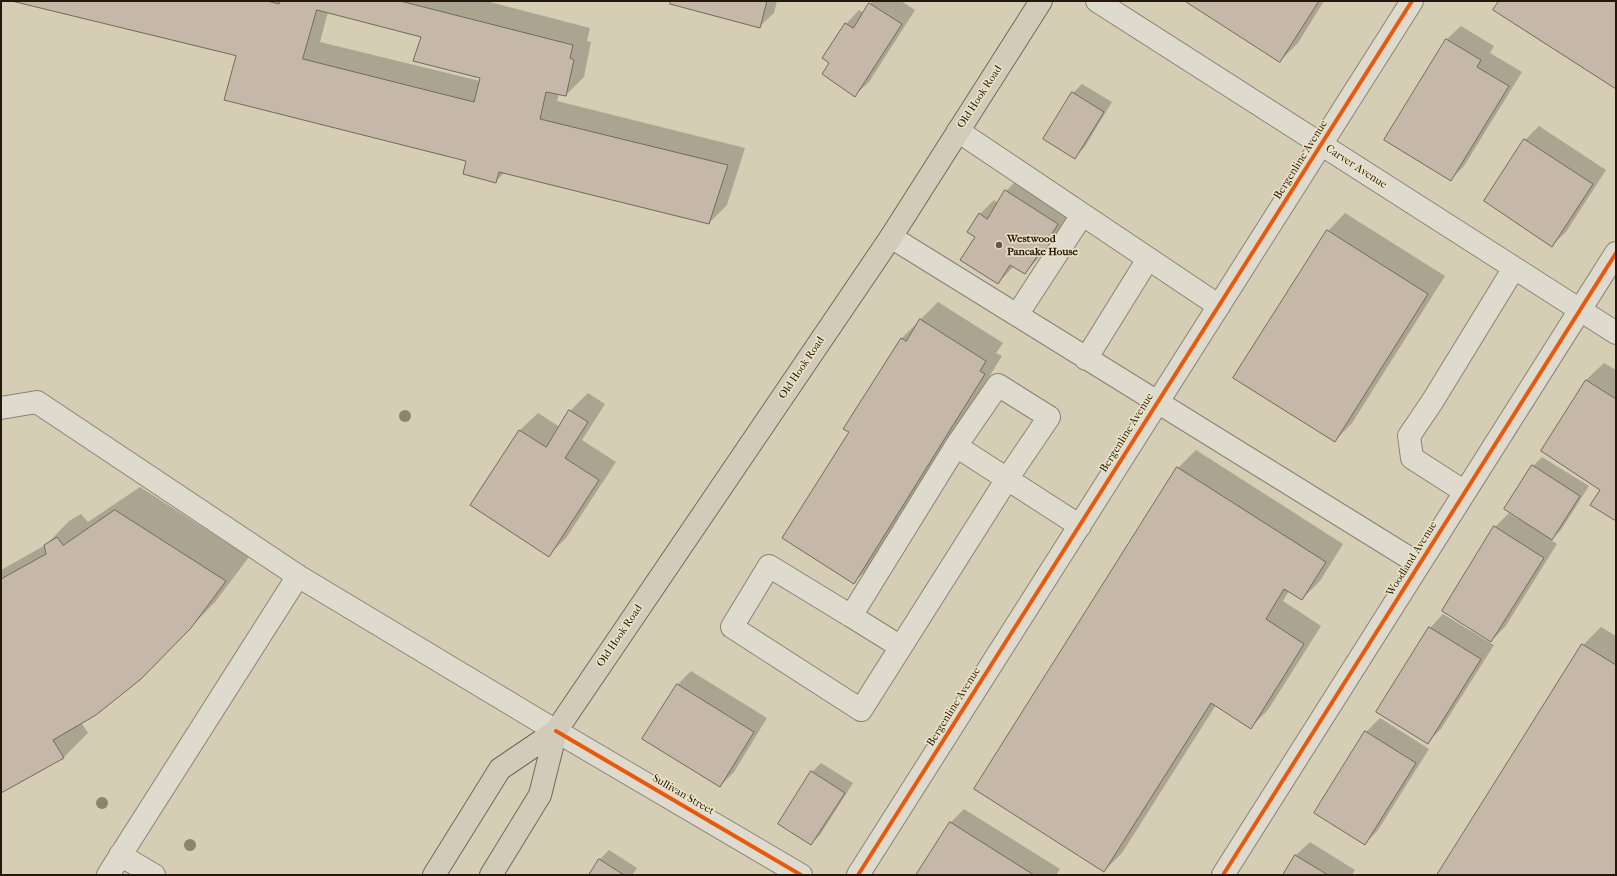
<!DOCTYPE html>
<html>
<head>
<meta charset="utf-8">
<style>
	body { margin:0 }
	#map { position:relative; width:1617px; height:876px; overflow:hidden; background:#d5ceb5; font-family:"IM FELL French Canon",serif }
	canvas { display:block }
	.frame { position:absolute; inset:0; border:2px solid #25170b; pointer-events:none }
</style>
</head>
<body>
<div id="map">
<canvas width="1617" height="876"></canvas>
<div class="frame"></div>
</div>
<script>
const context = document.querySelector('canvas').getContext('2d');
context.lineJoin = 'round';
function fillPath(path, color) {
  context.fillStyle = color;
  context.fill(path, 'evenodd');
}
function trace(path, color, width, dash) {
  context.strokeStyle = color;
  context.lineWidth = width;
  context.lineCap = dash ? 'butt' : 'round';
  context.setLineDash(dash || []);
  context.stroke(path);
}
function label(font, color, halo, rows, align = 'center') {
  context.font = font + ' "IM FELL French Canon",serif';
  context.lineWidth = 3;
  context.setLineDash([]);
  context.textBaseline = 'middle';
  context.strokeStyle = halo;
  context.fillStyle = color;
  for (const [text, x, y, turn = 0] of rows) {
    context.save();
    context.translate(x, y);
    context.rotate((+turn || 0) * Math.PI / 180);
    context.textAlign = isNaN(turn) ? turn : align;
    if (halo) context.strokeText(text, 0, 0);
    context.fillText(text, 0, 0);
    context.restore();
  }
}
const shadow = new Path2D(`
	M16,1H486L590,28L587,41L591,42L584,77L566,95L559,93L557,101L745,148L727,205L709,223L505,172L495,182L467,160L237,56ZM328,12L422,36L481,77L480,81L320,42Z
	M672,1H777L774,13L760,26Z
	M872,1H901L915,10L869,82L855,95L830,63L846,24L859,10L864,13Z
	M1187,1H1324L1298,43L1280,61Z
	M1461,26L1494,46L1490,53L1522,72L1464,166L1450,180L1386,140L1447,39Z
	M1082,84L1112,102L1084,148L1074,157L1073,93Z
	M1539,126L1606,170L1566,232L1552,245L1525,140Z
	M1020,177L1071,210L1065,220L1070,223L1025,273L1014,266L998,283L976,237L980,214L994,200L998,203L1006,191Z
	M1345,213L1445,276L1352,423L1335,441L1328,231Z
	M938,302L1003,343L996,353L1002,356L872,565L854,582L850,432L901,339Z
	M1604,363L1616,370V520L1601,489L1586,380Z
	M588,393L605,404L582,440L616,462L566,538L549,555L472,505L520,430L538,413L560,427L570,411Z
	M1196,450L1343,544L1320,581L1302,599L1289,591L1283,601L1321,626L1268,710L1251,727L1216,705L1122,853L1104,871L975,789L1178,468Z
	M1542,457L1589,486L1561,530L1551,540L1557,544L1505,627L1491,641L1495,527L1509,513L1518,519L1533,466Z
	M140,487L249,557L215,602L165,654L81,722L88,733L64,757L1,792V570L47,544L69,521L81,514L88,522Z
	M1443,614L1494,645L1441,729L1427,743L1430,628Z
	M1601,627L1616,636V875H1439L1583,645Z
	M691,671L767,718L734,772L720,786L644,739L678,684Z
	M1380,718L1429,749L1378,830L1365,844L1366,732Z
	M821,763L853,783L820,835L811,844L812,772Z
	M964,809L1060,869L1056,875H918L951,822Z
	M1310,842L1355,870L1352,875H1284L1296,855Z
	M609,850L637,868L632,875H590L600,859Z`);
const building = new Path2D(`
	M12,1H267L279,4L280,1H400L573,45L570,58L574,60L566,96L546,92L540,119L728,165L709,224L499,172L496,183L463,174L466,161L224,100L236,56ZM317,10L421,37L413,61L480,78L474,102L303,59Z
	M671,1H767L760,28L670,4Z
	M1185,1H1319L1280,62Z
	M1499,1H1616V89L1493,10Z
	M869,3L902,24L855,97L822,74L829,63L822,58L845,23L853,28Z
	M1446,39L1481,60L1477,67L1509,86L1451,181L1384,140Z
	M1072,92L1104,112L1075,159L1043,139Z
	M1524,139L1593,184L1552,247L1484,201Z
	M1005,190L1058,224L1052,234L1057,237L1047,252L1042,249L1025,274L1010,265L998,284L960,260L975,237L967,232L979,213L987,219Z
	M1327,230L1428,294L1335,442L1233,378Z
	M920,319L986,361L980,371L985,374L854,584L782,538L849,432L843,429L901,338L906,341Z
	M1586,380L1616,399V521L1590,505L1600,490L1541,451Z
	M569,410L588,422L565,458L599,480L549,557L470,505L519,430L546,447Z
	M1532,465L1580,496L1552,540L1504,509Z
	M1177,467L1326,562L1302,600L1284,589L1266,619L1304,644L1251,729L1211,703L1104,872L974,789Z
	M115,510L226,581L191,628L141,679L96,715L53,740L64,758L1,793V579L46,554L44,545L57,537L63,545Z
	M1494,526L1544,558L1491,642L1442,611Z
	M1429,627L1481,659L1428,744L1376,712Z
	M1582,644L1616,665V875H1437Z
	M677,684L754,732L720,787L642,739Z
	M1365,731L1416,763L1365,845L1314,813Z
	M811,771L845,793L811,845L778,824Z
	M950,822L1034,875H916Z
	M1295,855L1328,875H1283Z
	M599,859L624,875H589Z`);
const minor = new Path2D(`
	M1097,1L1616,333
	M958,131L1219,306
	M891,237L1419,564
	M1017,315L1082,215
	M1086,359L1148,259
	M998,385L1049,417L1007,479L861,710L732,627L769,566L851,616L956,446Z
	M1,408L37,402L298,576L556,731L801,875
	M956,446L1080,526
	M1465,492L1412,458L1409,436L1432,402L1514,268
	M851,616L901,647
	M120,855L154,875
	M108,875L298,576
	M858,875L1412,1
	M1223,875L1616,253`);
const major = new Path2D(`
	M434,875L500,769L556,731
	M491,875L540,795L556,731L891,237L1041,1`);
const cycleway = new Path2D(`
	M556,731L801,875
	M858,875L1412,1
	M1223,875L1616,253`);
const trees = [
	[405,416],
	[102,803],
	[190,845]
];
const markers = [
	[999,245,4,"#635746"]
];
const streetNames = [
	["Old Hook Road",980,97,-57],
	["Bergenline Avenue",1301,160,-58],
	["Carver Avenue",1356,167,33],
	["Old Hook Road",802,368,-56],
	["Bergenline Avenue",1127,433,-58],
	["Woodland Avenue",1412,559,-58],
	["Old Hook Road",620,636,-56],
	["Bergenline Avenue",954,707,-58],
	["Sullivan Street",683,795,30]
];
const poiNames = [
	["Westwood",1007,239],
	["Pancake House",1007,252]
];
fillPath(shadow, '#0003');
fillPath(building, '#c6b8a8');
trace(building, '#706a5c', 1);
trace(minor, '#888273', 24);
trace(major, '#706a5c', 24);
trace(minor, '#dedbce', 22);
trace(major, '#d2cbba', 22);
trace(cycleway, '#e8590c', 4);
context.fillStyle = '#8c856c';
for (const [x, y] of trees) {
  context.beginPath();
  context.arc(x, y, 6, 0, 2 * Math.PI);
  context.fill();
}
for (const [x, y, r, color] of markers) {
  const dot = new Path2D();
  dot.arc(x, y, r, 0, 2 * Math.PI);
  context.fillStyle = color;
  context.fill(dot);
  trace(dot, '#ece4c6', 1.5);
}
label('11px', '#25170b', '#ece4c6', streetNames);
label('bold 11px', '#25170b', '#ece4c6', poiNames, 'left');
</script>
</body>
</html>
